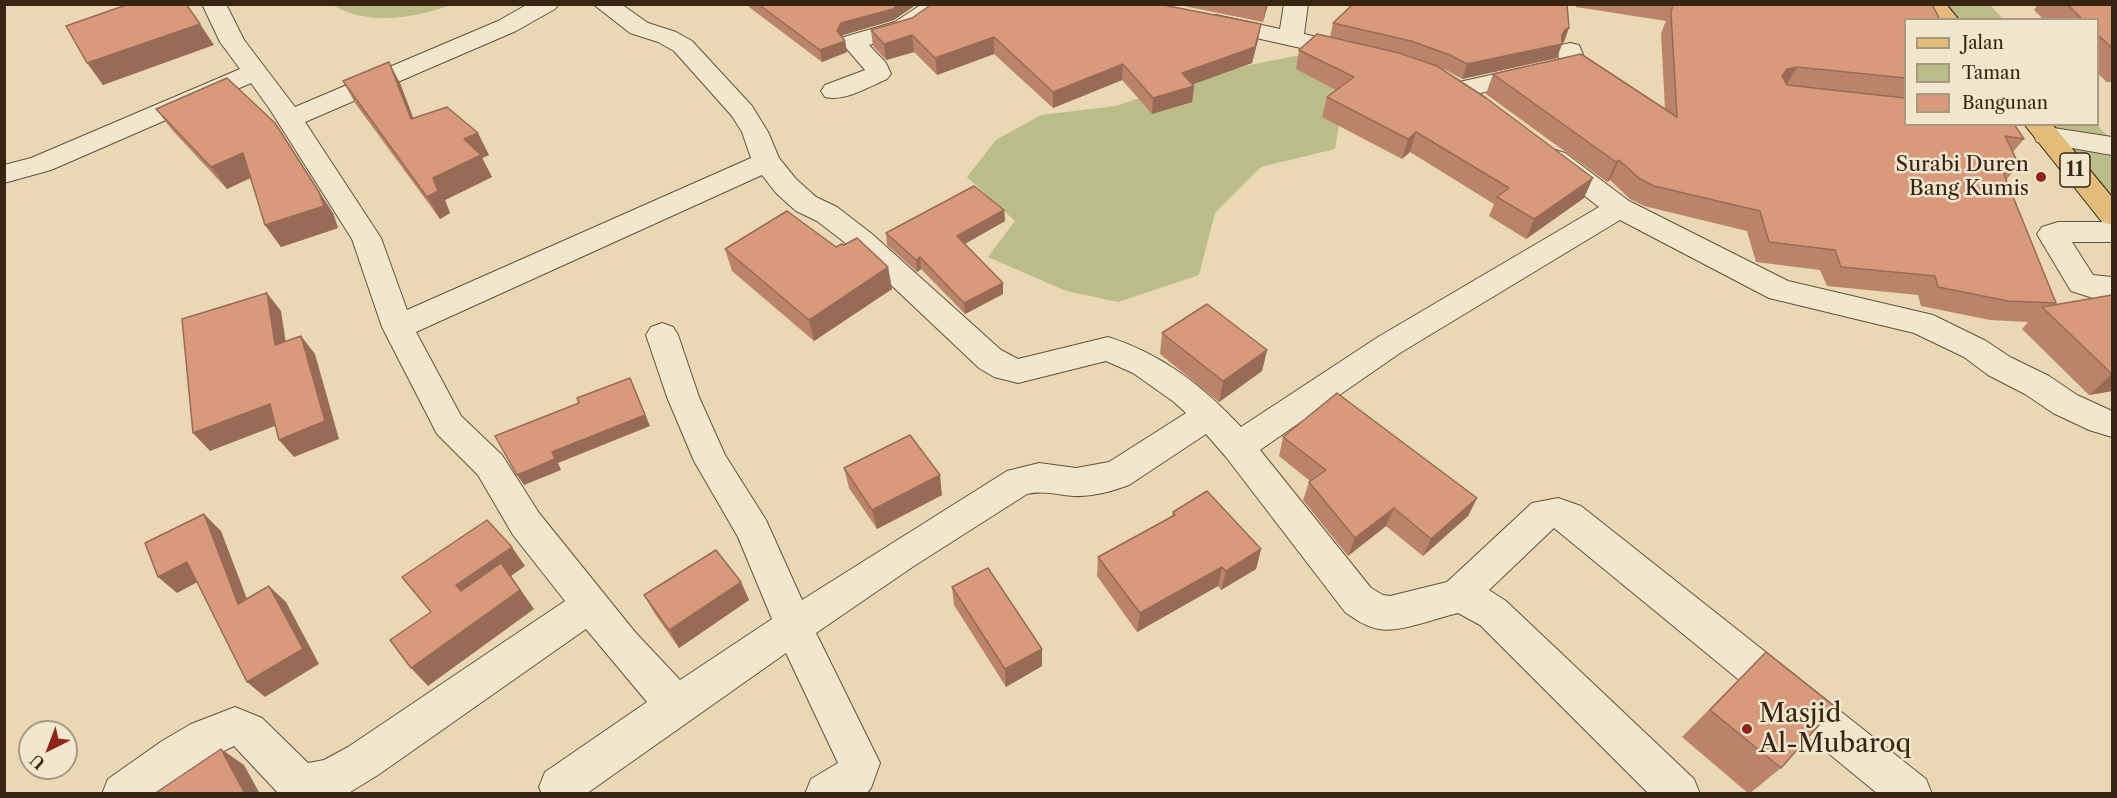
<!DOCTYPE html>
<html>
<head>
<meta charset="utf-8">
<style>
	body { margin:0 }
	#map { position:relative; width:2117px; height:798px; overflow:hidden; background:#e9d8b3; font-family:"Libre Caslon Text",serif }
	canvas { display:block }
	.frame { position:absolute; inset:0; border:6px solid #382511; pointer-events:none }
	.legend { position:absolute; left:1904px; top:18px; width:195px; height:108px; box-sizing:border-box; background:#f1e6ce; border:2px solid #a79982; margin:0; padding:8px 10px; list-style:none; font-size:18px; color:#382511 }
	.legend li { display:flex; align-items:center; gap:12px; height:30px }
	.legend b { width:30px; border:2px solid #a79982 }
	.north { position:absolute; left:18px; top:720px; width:60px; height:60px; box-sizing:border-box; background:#f1e6ce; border:2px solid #a79982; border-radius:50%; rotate:222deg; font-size:16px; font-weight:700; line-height:24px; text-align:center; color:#382511 }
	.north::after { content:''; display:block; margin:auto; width:21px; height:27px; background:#8f2418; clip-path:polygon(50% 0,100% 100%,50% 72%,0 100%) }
</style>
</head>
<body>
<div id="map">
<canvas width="2117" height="798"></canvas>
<div class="frame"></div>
<ul class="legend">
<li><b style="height:8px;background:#e4bc7a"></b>Jalan</li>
<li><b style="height:16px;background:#bbbd89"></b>Taman</li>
<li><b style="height:16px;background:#d9997b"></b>Bangunan</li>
</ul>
<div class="north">U</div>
</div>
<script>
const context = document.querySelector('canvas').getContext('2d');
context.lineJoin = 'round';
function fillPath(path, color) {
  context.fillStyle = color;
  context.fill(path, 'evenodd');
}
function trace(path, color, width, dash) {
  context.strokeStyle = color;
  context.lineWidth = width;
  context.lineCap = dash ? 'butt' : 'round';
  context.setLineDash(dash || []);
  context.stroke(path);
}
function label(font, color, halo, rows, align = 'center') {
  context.font = font + ' "Libre Caslon Text",serif';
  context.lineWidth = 5;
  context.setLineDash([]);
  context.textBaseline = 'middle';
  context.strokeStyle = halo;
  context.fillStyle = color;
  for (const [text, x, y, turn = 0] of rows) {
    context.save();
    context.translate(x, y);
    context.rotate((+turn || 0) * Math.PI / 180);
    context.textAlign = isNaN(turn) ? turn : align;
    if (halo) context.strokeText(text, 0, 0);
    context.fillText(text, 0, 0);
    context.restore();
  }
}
const green = new Path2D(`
	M333,5H450C416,18 366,26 333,5Z
	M1933,5H1990L2003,19H1946Z
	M1310,53L1343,99L1335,149L1261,167L1215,213L1199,275L1118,302L1066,291L988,257L1015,221L967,177L996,140L1041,115L1116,106L1180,84L1245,66Z
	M2035,125H2097L2112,141V216Z`);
const minor = new Path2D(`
	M202,4H226L244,40L295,107L498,21L528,4H559L555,9L516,31L305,122L381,238L407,310L751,158L742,132L732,116L674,51L658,42L630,33L593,4H621L648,23L676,32L692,41L752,106L768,132L779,158L796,179L816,197L837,207L872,234L1001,350L1018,359L1108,337C1162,354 1203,386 1241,427L1378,337L1599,207L1545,165L1541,159L1545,153L1555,150L1565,153L1629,201L1788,281L1933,315L1986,341L2010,357L2049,376L2077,395L2112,411V437L2089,430L2053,413L2025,394L1988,375L1964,357L1914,333L1769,298L1620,220L1400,353L1260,450L1371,588L1383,595L1390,596L1447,582L1532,503L1558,498L1581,506L1926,779L1932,794H1878L1554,528L1489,590L1506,601L1694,779L1700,794H1649L1480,625L1458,613C1436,618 1400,633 1379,629C1366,627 1355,619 1345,612L1226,457L1206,434L1129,485C1113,491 1091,497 1074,496C1058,495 1044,490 1027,494L914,566L816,633L880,763L871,788L866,794H805L811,779L838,763L786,653L586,794H542L539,787L545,772L647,702L586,629L378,775L347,794H279L234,746L205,760L158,794H102L108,779L162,741L191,724L235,707L262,718L308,763L324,760L348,747L565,601L513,535L478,475L437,434L382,327L352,239L269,108L251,83L51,170L4,183V165L31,158L240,69L220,42ZM762,175L776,193L796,211L817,221L852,248L979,368L994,377L1018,383L1106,361L1133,373L1174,402L1186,413L1109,462L1076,468L1039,463L1007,471L802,600L766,520L725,455L699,397L678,335L673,327L662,323L651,327L646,335L667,397L694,461L738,537L772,619L680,680L635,632L539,513L502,455L461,416L416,332Z
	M922,4H951L947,9L913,32L869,45L886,63L891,74L887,79C868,87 845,102 825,97L821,91L825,85L865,70L841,42L844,37L895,22Z
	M1284,4H1308L1304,34L1359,47L1362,52L1359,57L1350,59L1207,27L1204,22L1207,17L1216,15L1280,29Z
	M1570,43L1579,45L1586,62L1576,71L1459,98L1450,96L1446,90L1450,84L1559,60L1558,50L1561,45Z
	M2047,127L2112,137V155L2037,142L2034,136L2037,130Z
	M2058,222H2112V242H2072L2093,275L2112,277V299L2093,298L2071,291L2037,234L2042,227Z`);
const major = new Path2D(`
	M1921,4H1946L1959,20H1934Z
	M2024,124H2052L2112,197V225L2102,222Z`);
const wall = new Path2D(`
	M745,4H917L894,20L843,35L842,37L845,41L847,52L822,62Z
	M1174,4H1268L1263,22Z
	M1576,4H1932L1905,20V124H2014L2024,139L2013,152L2019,165L2006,180L2056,303L2054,305L2112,295V391L2089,395L2022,329L2028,322L1990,320L1921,306L1918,295L1827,286L1820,270L1756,262L1747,231L1644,206L1630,199L1610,180L1607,182L1486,94L1493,74L1665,109L1661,33L1666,21L1576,7Z
	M2038,4H2112V82H2107L2097,73V20H2044L2034,10Z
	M1333,23L1564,42L1562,43L1557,58L1462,79L1446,70L1437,66L1584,198L1526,239L1489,216L1494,204L1410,152L1402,159L1322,117L1327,97L1336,90L1296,69L1299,50L1330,37ZM1390,51L1407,55L1435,65Z
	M871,30L1258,40L1252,63L1193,84L1194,86L1192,102L1152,114L1122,80L1053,108L994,54L937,75L914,52L886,60L873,46Z
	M343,81L400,83L413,118L489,155L482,158L492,177L445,200L450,213L440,219L355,103Z
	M156,109L333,213L338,228L281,247L265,225L251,178L227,189L173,131Z
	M1004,210L1005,221L964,244L1003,294L965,314L921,269L917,272L887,245L886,233Z
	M836,247L888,267L892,289L814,341L732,271L725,249Z
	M1162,333L1267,350L1262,371L1219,402L1160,354Z
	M1283,437L1477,498L1468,516L1423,556L1386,526L1348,556L1303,500L1309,482L1310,481L1279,456Z
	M844,468L942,495L877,529L849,488Z
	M1173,512L1261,549L1256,569L1221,590L1218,586L1137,632L1097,576L1098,557L1172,516Z
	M741,582L749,600L679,648L655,614L644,595Z
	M952,587L1042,666L1006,687L954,605Z
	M1766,652L1781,768L1749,794L1682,737L1737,681Z`);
const shadedWall = new Path2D(`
	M899,4H917L894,20L843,35L839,42L837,31L841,23Z
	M1266,4H1268L1263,22Z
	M200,24L214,45L103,85L87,63Z
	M1261,24L1258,40L1252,63L1180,89L1182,73Z
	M1569,28L1564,42L1559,44H1562L1557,58L1462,79L1467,64L1562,35L1565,30Z
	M912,35L914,52L886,60L884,44Z
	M994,37V54L937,75L935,58Z
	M845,41L847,52L822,62L820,50Z
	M389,62L400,83L422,141L411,119Z
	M1123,64L1122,80L1053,108V92Z
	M1797,67L1785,87L1782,76L1787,69Z
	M1194,86L1192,102L1152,114L1153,98Z
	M275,123L333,213L338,228L281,247L265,225Z
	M1416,132L1410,152L1402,159L1408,139Z
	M478,133L489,155L482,158L492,177L445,200L450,213L440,219L427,197L433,178L464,139Z
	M243,153L258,174L227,189L211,167Z
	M1619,160L1610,180L1607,182L1616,162Z
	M1593,178L1584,198L1526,239L1534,219Z
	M1004,210L1005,221L958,248L957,236Z
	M920,257L921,269L917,272L916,260Z
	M888,267L892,289L814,341L809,320Z
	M1003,283V294L965,314L964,303Z
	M267,293L281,311L289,363L275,345Z
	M301,336L315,354L339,439L294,457L279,440Z
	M1267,350L1262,371L1219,402L1223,381Z
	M2112,374V391L2089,395Z
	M630,378L650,426L558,463L561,470L524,485L517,475L552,452Z
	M270,404L285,422L210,451L193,433Z
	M940,475L942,495L877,529L872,510Z
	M1477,498L1468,516L1423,556L1431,539Z
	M1394,508L1386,526L1348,556L1355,538Z
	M204,514L221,531L255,620L238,604Z
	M512,547L525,566L511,576L534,609L428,686L411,668L456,585Z
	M1261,549L1256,569L1221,590L1226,571Z
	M187,562L205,578L177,593L158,577Z
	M1222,567L1218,586L1137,632L1140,613Z
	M741,582L749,600L679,648L669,630Z
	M269,586L286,602L319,664L265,697L247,682Z
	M1042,649V666L1006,687L1005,669Z
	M221,749L244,765L260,794H245Z`);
const building = new Path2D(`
	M129,4H186L200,24L87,63L66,26Z
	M758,4H899L893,9L841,23L837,31L845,41L820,50Z
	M932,4H1158L1261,24L1255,47L1182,73L1194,86L1153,98L1123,64L1053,92L994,37L935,58L912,35L884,44L871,30L912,18Z
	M1353,4H1567L1569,28L1565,30L1562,35V44L1467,64L1450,55L1411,41L1333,23Z
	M1673,4H1932L1940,20H1905V78L1797,67L1787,69L1782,76L1787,85L1905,98V124H2014L2024,139L2005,136L2019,165L1999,162L2056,303L2008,301L1938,287L1935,276L1841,267L1835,250L1769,242L1760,211L1654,186L1640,179L1619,160L1616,162L1493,74L1581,54L1677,117L1671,13Z
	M2067,4H2112V48L2097,34V20H2083Z
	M1317,34L1399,53L1437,66L1486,98L1593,178L1534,219L1497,197L1509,188L1416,132L1408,139L1327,97L1354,77L1299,50Z
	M389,62L411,119L447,107L478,133L464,139L481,155L433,178L438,191L427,197L343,81Z
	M227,78L275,123L319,192L324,206L265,225L243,153L211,167L156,109Z
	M974,186L1004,210L957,236L1003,283L964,303L920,257L916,260L886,233Z
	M787,211L836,247L842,244L844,245L857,238L888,267L809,320L725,249Z
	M267,293L275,345L301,336L325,421L279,440L270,404L193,433L182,319Z
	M2112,295V374L2042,307Z
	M1207,304L1267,350L1223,381L1162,333Z
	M630,378L645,415L552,452L555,459L517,475L495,436L579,403L577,398Z
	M1337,393L1477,498L1431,539L1394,508L1355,538L1309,482L1326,470L1283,437Z
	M910,435L940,475L872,510L844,468Z
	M1207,491L1261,549L1226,571L1222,567L1140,613L1098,557L1175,515L1173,512Z
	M204,514L238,604L269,586L303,649L247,682L187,562L158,577L145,543Z
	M487,520L512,547L456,585L461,591L501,563L520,590L411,668L390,640L431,612L402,577Z
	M716,550L741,582L669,630L644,595Z
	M988,568L1042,649L1005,669L952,587Z
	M1766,652L1835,707L1781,768L1710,710Z
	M221,749L245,794H154Z`);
const markers = [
	[2041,177,6,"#8f2418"],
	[1747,729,6,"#8f2418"]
];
const shields = [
	[2075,170,30]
];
const shieldNames = [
	["11",2075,170]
];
const poiNames = [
	["Surabi Duren",2029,165],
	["Bang Kumis",2029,189]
];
const nearPoinames = [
	["Masjid",1759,714],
	["Al-Mubaroq",1759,744]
];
fillPath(green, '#bbbd89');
trace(minor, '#64523a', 2);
trace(major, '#382511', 2);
fillPath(minor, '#f1e6ce');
fillPath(major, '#e4bc7a');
fillPath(wall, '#bb846a');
fillPath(shadedWall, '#986b56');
fillPath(building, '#d9997b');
trace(building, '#986b56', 1.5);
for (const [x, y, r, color] of markers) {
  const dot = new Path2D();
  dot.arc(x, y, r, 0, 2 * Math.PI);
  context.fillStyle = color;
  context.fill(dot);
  trace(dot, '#f1e6ce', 2);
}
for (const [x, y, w] of shields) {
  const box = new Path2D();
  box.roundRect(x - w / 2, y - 17, w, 34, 4.5);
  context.fillStyle = '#f1e6ce';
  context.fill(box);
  trace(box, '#382511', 1.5);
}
label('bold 20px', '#382511', null, shieldNames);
label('21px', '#382511', '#f1e6ce', poiNames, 'right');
label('26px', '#382511', '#f1e6ce', nearPoinames, 'left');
</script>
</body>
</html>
